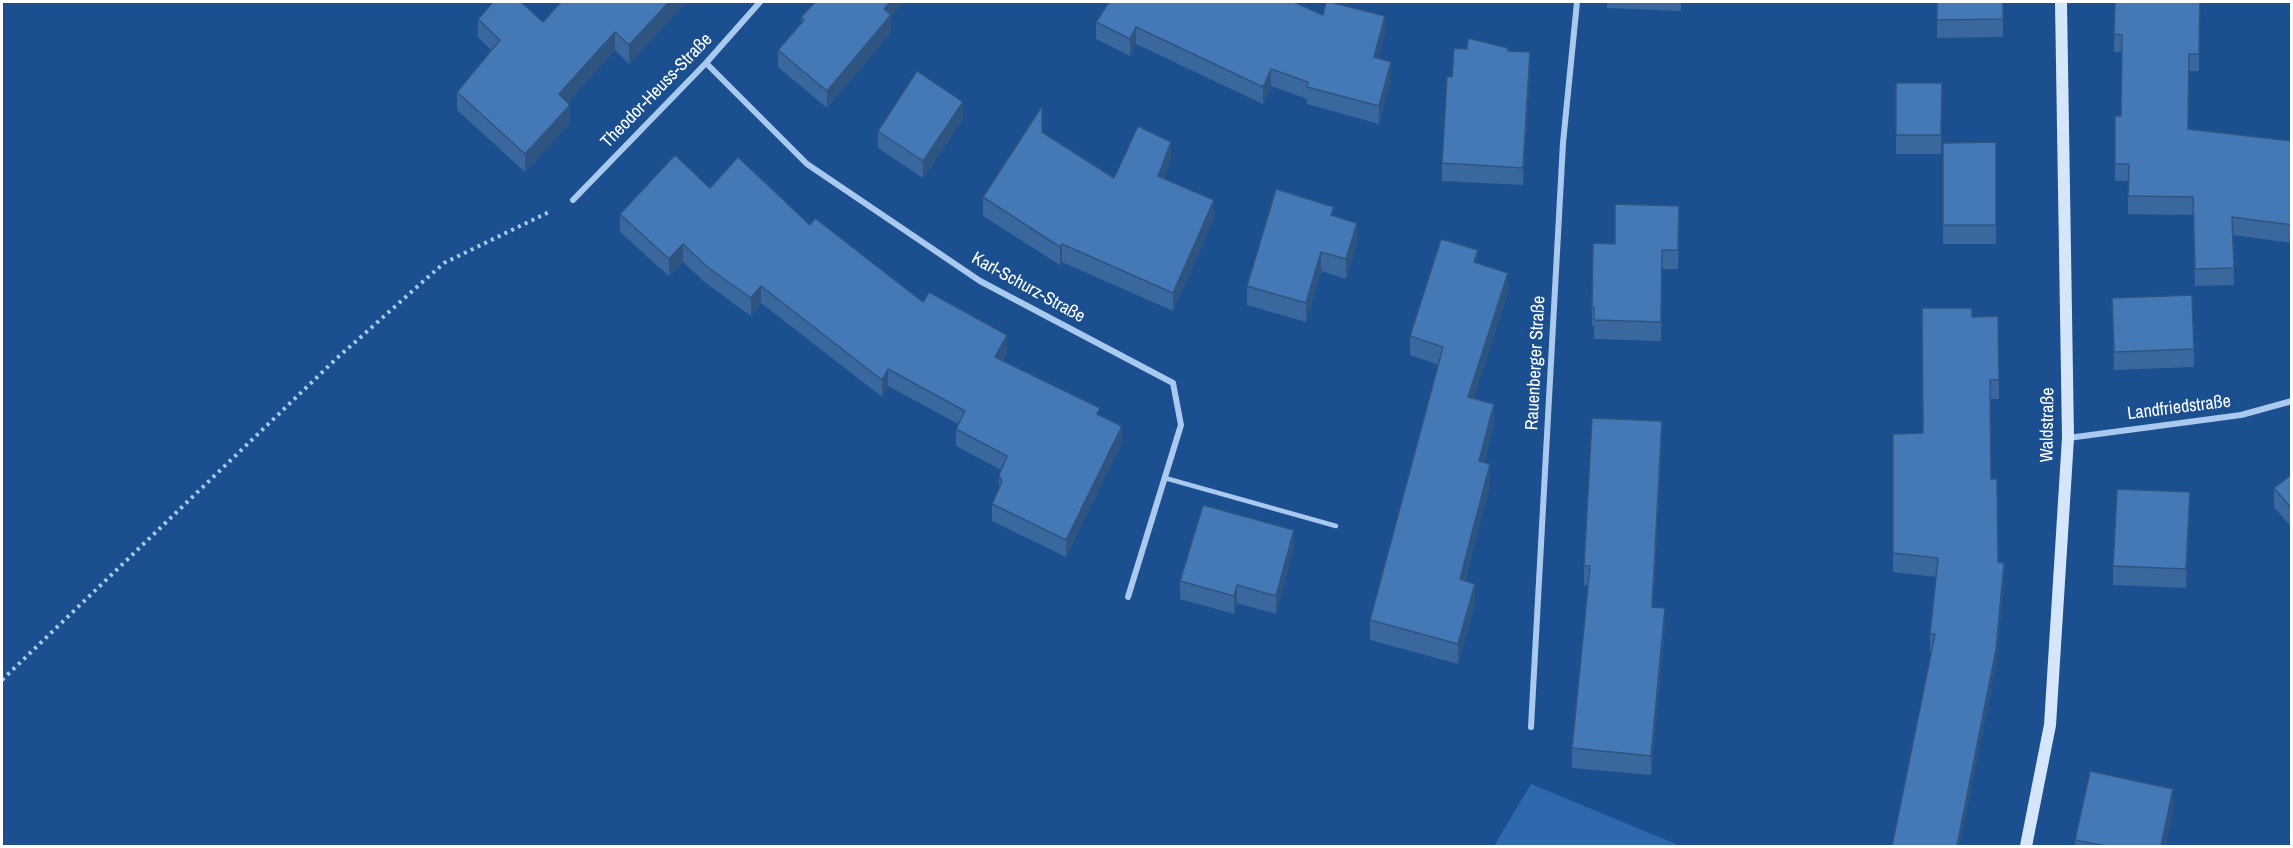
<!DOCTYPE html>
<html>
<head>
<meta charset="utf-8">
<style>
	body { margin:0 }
	#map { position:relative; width:2293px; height:848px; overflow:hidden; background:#1b4f8f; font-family:"Archivo Narrow",sans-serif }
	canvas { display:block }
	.frame { position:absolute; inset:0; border:3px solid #fff; pointer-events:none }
</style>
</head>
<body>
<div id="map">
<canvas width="2293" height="848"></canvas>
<div class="frame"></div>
</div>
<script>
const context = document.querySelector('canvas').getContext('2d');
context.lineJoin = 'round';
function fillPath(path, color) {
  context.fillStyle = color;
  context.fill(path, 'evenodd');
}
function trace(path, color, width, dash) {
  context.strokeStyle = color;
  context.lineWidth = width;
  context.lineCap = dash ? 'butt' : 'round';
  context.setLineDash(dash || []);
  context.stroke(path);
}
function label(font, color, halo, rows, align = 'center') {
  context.font = font + ' "Archivo Narrow",sans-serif';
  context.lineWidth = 6;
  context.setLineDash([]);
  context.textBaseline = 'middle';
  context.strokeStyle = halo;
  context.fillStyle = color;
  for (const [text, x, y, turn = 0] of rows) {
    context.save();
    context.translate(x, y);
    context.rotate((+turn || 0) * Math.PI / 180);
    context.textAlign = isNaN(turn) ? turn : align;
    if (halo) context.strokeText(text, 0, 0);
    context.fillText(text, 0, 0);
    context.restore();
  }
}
const green = new Path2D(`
	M1531,784L1676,844L1675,846H1494Z`);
const path = new Path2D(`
	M2,680L336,359L444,263L549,212`);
const lane = new Path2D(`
	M1165,478L1336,526`);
const street = new Path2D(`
	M706,63L807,164L980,281L1173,383L1181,425L1128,597
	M573,200L706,63L760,2
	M2068,438L2241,415L2292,401
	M1531,727L1563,143L1577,2`);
const secondary = new Path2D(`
	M2026,846L2050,725L2068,438L2061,2`);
const wall = new Path2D(`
	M686,2L629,64L615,50L568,102L570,123L525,172L457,110V92L492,51L478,37V19L543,22Z
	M1607,2H1681V11L1607,8Z
	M1937,2H2003V37L1937,38Z
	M2115,2H2200L2199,71H2189L2188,129L2292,141V243L2233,235L2234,285L2195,286L2193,215L2128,214V181H2115V116H2121L2122,52H2114Z
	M1323,15L1385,34L1378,58L1391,79L1379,124L1307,104V99L1271,86L1263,104L1136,44L1130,56L1096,39V22Z
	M801,17H891V32L827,108L778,67V50L801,23Z
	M1508,51L1530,70L1523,185L1442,181V163L1452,77Z
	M1896,83H1942L1941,154H1896Z
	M963,119L923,178L878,148V131Z
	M1042,132L1114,178L1171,160L1164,178L1214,218L1173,311L1062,262L1060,265L983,216V197Z
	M1996,142V244H1943V143Z
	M710,188L810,225L923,302L1007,352L1002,361L1100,415L1122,443L1066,557L992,521V504L999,488V475L1001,470L956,446V429L958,424L888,386L882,397L761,303L751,316L706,283L683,262L669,276L620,232V214Z
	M1679,206L1678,269H1662L1661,341L1594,339V326H1592V307L1615,244Z
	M1334,216L1357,242L1346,279L1321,271L1306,322L1247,305V286Z
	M1478,263L1508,292L1473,399L1494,423L1484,462L1490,483L1465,581L1475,603L1458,664L1370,640V620L1439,365L1410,355V336Z
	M2112,298L2194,349V367L2114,370Z
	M1998,316L1999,399H1990L1991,479L1998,562L2004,581L1996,668L1930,653V634L1936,577L1893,572V434L1923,433L1972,317Z
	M1662,440L1653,607L1665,627L1651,775L1572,768V748L1588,585H1584V566Z
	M2292,474V528L2274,507V488Z
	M2190,511L2186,588L2113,585V566Z
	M1294,548L1276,614L1237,603L1234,614L1180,599V581Z
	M2173,808L2165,846H2075V840Z`);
const shadedWall = new Path2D(`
	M669,2H686L629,64V45Z
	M890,2H904L891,17V32L827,108V91Z
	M1385,16V34L1374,75V57Z
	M1136,27V44L1130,56V39Z
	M615,32V50L559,113V94Z
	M1530,52V70L1523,185V168Z
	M1391,62V79L1379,124V106Z
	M1271,69V86L1263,104V87Z
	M963,102V119L923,178V161Z
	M570,105V123L525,172V154Z
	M1171,142V160L1158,194V176Z
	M1214,200V218L1173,311V293Z
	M1357,223V242L1346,279V259Z
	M683,244V262L669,276V259Z
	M1062,244V262L1060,265V247Z
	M1478,250V269L1474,262Z
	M1321,252V271L1306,322V303Z
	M1508,273V292L1468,416V397Z
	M761,286V303L751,316V298Z
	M1007,335V352L995,374V357Z
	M888,369V386L882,397V380Z
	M1494,404V423L1479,480V461Z
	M1662,421V440L1652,626V607Z
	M1122,426V443L1066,557V540Z
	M1490,464V483L1460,598V579Z
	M2190,492V511L2186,588V569Z
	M1294,530V548L1276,614V596Z
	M2004,563V581L1996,668L1960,846H1957Z
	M1475,584V603L1458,664V644Z
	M1237,585V603L1234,614V596Z
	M1665,608V627L1651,775V756Z
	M2173,789V808L2165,846H2161Z`);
const building = new Path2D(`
	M493,2H521L543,22L561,2H669L629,45L615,32L559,94L570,105L525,154L457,92L500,40L478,19Z
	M815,2H890L884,9L891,15L827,91L778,50L804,20L801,17Z
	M1109,2H1294L1323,15L1326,2H1330L1385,16L1374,57L1391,62L1379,106L1307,87L1308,82L1271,69L1263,87L1136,27L1130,39L1096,22Z
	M1937,2H2003V19L1937,20Z
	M2115,2H2200L2199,54H2189L2188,129L2292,141V225L2232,217L2234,268L2195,269L2193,197L2128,196L2129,164H2115V116H2121L2122,35L2114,34Z
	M1468,38L1508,48V51L1530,52L1523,168L1442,163L1447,76L1452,77L1454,48L1467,49Z
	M917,71L963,102L923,161L878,131Z
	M1896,83H1942L1941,135H1896Z
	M1042,106V132L1114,178L1138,126L1171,142L1158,176L1214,200L1173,293L1062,244L1060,247L983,197Z
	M1996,142V225H1943V143Z
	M675,155L710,188L738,157L810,225L815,218L923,302L929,292L1007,335L995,357L1100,408L1097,414L1122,426L1066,540L992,504L1002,482L999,475L1007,456L956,429L965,411L888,369L882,380L761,286L751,298L706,266L683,244L669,259L620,214Z
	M1276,189L1334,207L1331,215L1357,223L1346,259L1321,252L1306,303L1247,286Z
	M1615,204L1679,206L1678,250H1662L1661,322L1594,320V307H1592L1593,243L1615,244Z
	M1441,239L1478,250L1474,262L1508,273L1468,397L1494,404L1479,461L1490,464L1460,579L1475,584L1458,644L1370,620L1443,347L1410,336Z
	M2192,295L2194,349L2114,352L2112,298Z
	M1922,308H1972V317L1998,316L1999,380H1990L1991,479H1997L1998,562L2004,563L1996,650L1957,846H1892L1935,634H1930L1938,558L1893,553V434L1923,433Z
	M1592,418L1662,421L1652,607L1665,608L1651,756L1572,748L1590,566H1584Z
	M2292,474V509L2274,488Z
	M2117,489L2190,492L2186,569L2113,566Z
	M1203,505L1294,530L1276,596L1237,585L1234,596L1180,581Z
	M2090,771L2173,789L2161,846H2106L2075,840Z`);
const streetNames = [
	["Theodor-Heuss-Straße",657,91,-46],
	["Karl-Schurz-Straße",1028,288,29],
	["Rauenberger Straße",1536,363,-87],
	["Landfriedstraße",2179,408,-7],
	["Waldstraße",2048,425,-89]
];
fillPath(green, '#2e69ad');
trace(path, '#a9c9ee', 4, [3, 4.5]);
trace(lane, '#a9c9ee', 4.5);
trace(street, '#a9c9ee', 6);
trace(secondary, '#d6e6fa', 12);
fillPath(wall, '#3a679d');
fillPath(shadedWall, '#305480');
fillPath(building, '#4478b7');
trace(building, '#305480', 1.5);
label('18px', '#fff', '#1b4f8f', streetNames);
</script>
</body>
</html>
